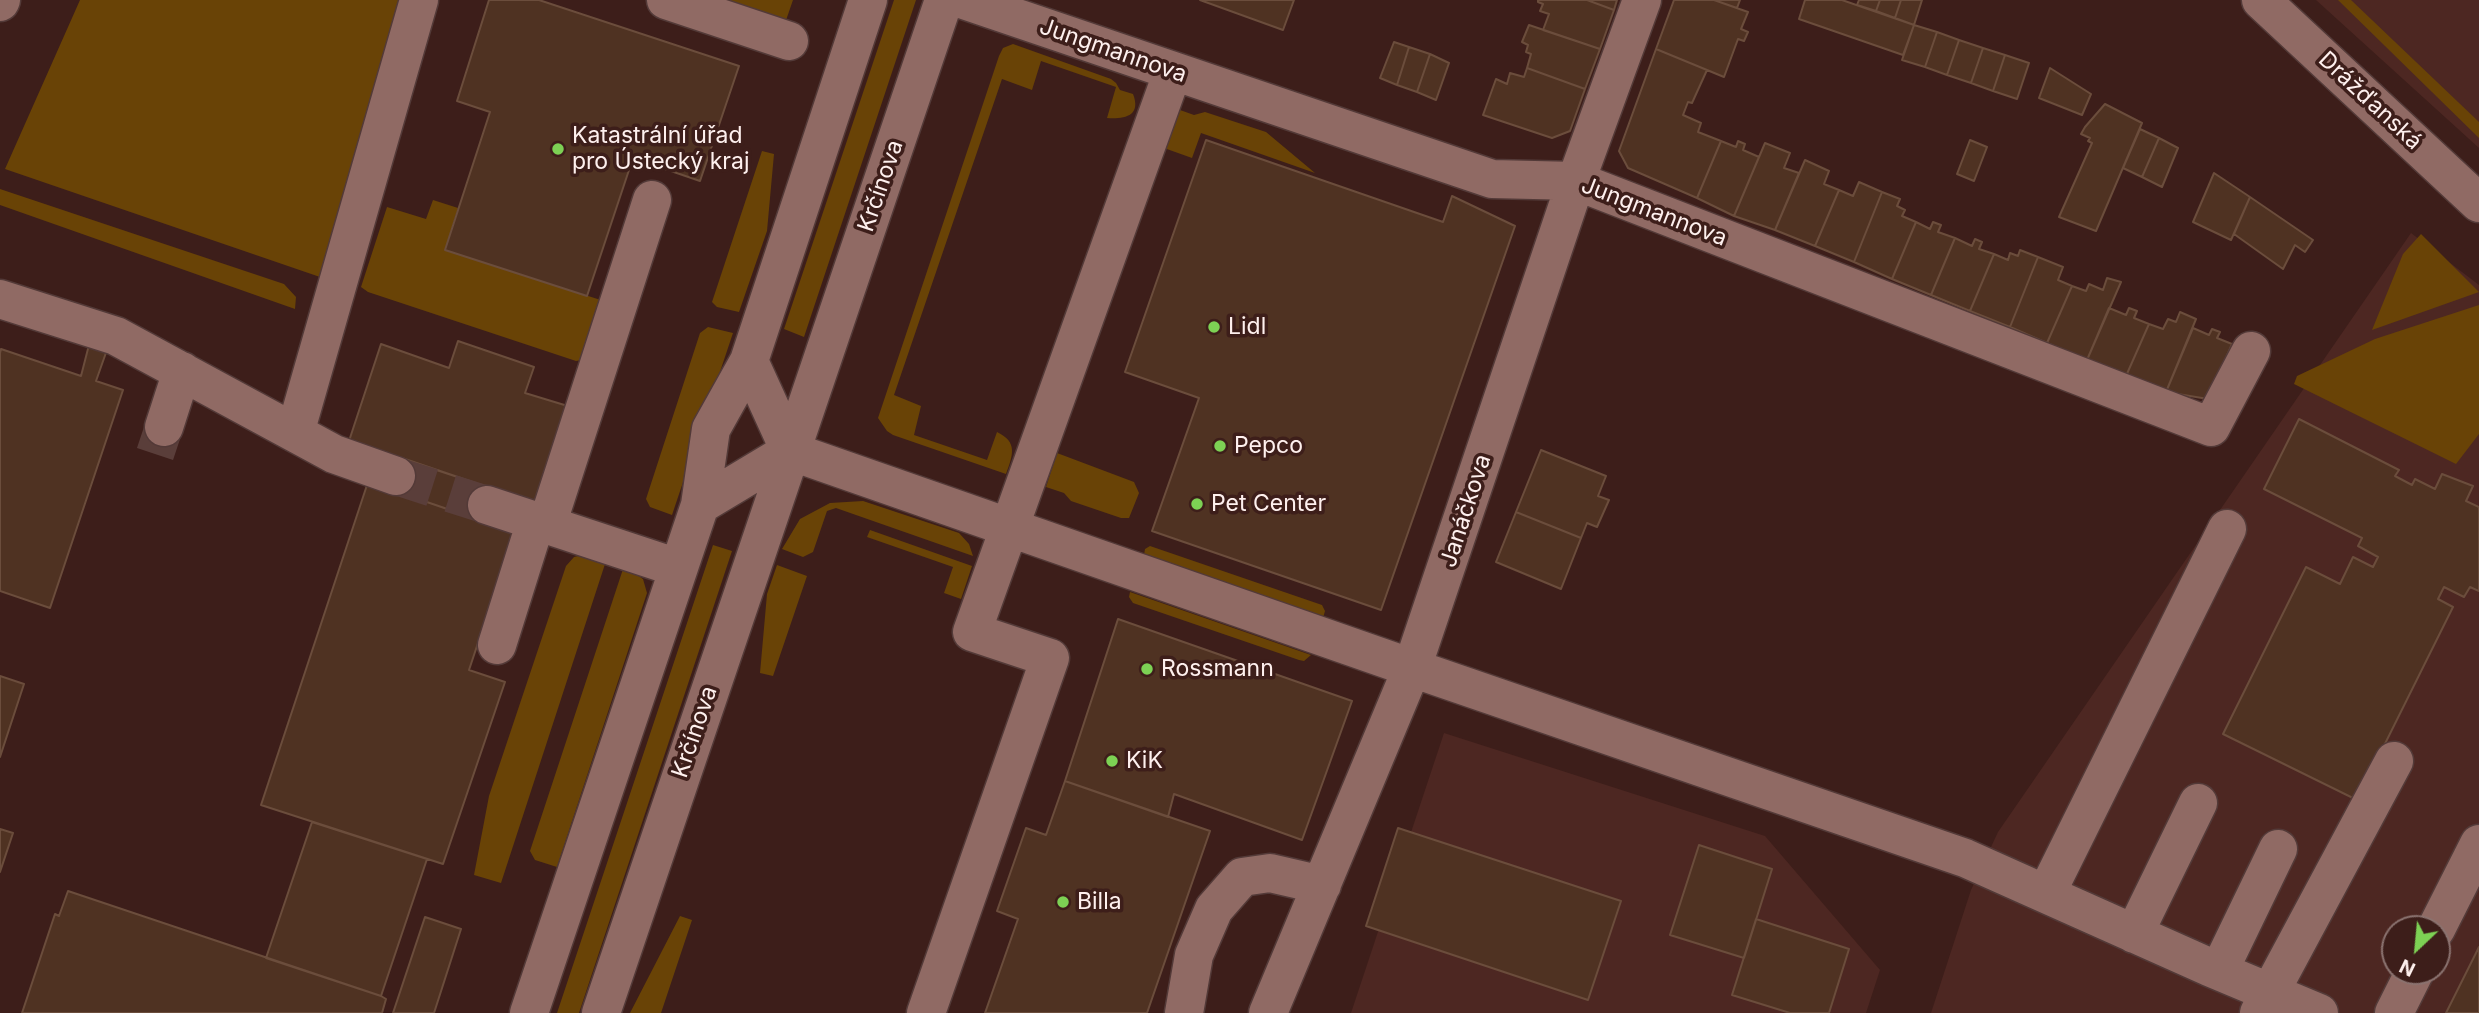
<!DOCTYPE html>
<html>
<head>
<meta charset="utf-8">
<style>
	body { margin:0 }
	#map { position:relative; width:2479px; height:1013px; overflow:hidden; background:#3d1e1a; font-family:Inter,sans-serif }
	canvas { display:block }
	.north { position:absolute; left:2381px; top:915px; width:70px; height:70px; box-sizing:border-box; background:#3d1e1a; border:2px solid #8a726f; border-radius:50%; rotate:206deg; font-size:19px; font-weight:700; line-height:28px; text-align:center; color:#fef0ee }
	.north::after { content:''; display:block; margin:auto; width:24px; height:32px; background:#7dd154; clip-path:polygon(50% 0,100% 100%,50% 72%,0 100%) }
</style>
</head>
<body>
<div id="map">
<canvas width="2479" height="1013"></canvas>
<div class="north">N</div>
</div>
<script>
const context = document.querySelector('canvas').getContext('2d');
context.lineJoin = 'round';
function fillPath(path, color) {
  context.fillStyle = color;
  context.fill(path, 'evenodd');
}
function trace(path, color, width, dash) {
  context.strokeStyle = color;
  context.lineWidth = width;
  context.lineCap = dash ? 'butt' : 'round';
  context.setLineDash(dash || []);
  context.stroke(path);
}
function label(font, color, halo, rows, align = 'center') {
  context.font = font + ' Inter,sans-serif';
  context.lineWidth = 7;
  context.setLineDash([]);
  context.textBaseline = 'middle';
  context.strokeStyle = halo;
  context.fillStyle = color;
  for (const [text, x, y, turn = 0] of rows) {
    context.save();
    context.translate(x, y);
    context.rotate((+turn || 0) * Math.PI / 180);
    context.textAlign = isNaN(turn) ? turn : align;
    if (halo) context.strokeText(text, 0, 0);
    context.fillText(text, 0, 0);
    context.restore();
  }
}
const built = new Path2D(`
	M2316,0H2479V148Z
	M2411,233L2479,285V1013H1931L1971,890L1998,832ZM2395,929H2437V971H2395Z
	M1444,733L1765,836L1880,970L1866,1013H1351Z`);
const green = new Path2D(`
	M80,0H411L320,277L5,169Z
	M680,0H793L783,29Z
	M894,0H916L804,337L784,329Z
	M2338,0H2351L2479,122V138Z
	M1013,44L1111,79L1116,83L1120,90L1133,94C1142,117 1123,119 1107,118L1116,87L1041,61L1032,90L1002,79L894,395L921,406L914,435L987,460L997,432C1018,442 1013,455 1006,474L893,435L887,431L878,418L999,56L1003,48Z
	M1180,110L1194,115L1205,112L1266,132L1315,173L1201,133L1192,158L1164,148L1174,116Z
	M762,151L774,154L767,231L739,312L717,307L712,302Z
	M0,189L284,284L296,297L295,309L0,205Z
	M433,200L458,208L445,250L610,303L588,359L576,361L368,292L361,287L387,207L426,219Z
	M2421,234L2479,292L2372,330L2403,254Z
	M2479,305V434L2456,464L2294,384L2297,376L2375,339Z
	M708,327L733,333L672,515L650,507L646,499L700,333Z
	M1057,453L1134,482L1139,493L1129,518H1121L1071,501L1064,493L1046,487Z
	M863,501L959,533L969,544L973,556L836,508L827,511L813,552L803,557L782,549L800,519L830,503Z
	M870,530L972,566L961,599L944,593L953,567L867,537Z
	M713,545L732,551L579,1013H557Z
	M1150,546L1322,605L1325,611L1323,618L1144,555L1145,549Z
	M586,554L606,561L501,883L474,875L489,796L566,566L574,557Z
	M777,565L807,576L773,676L760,673L767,594Z
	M624,566L643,579L647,593L557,867L535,860L530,851Z
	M1130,592L1311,655L1304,661L1299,660L1133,603L1129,597Z
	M680,916L692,920L661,1013H630Z`);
const building = new Path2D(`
	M489,0H539L739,66L700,181L633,158L587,296L445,250L490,112L457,101Z
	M1200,0H1294L1283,30Z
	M1538,0H1587L1614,10L1600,49L1543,30L1549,14L1540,11L1543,4L1538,2Z
	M1587,0H1617L1614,10Z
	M1674,0H1714L1748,12L1741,29L1748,32L1744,41L1738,39L1724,77L1656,49Z
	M1714,0H1740L1737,8Z
	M1805,0H1842L1914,25L1903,55L1799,19Z
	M1859,0H1880L1876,11L1857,5Z
	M1880,0H1901L1895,18L1876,11Z
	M1901,0H1922L1914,25L1895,18Z
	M1529,25L1600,49L1585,89L1527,68L1531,54L1526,52L1528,45L1522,42Z
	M1914,25L1937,32L1925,67L1902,60Z
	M1937,32L1959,40L1947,75L1925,67Z
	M1959,40L1983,48L1971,83L1947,75Z
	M1394,42L1409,47L1397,85L1380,78Z
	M1409,47L1430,54L1417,92L1397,85Z
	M1983,48L2005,55L1993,91L1971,83Z
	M1656,49L1707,70L1692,103L1688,102L1683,115L1701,123L1698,132L1721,141L1697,198L1628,168L1619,151Z
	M1430,54L1449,63L1436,100L1417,92Z
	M2005,55L2029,63L2017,99L1993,91Z
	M1527,68L1585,89L1570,131L1552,138L1483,115L1496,79L1507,84L1510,73L1524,77Z
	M2050,68L2091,94L2082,115L2039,98Z
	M2105,104L2142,123L2096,231L2059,217L2092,143L2088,141L2090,138L2081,134L2085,127Z
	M2140,129L2159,138L2142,177L2123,168Z
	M2159,138L2178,148L2162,187L2142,177Z
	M1206,140L1443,222L1452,196L1515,226L1381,610L1152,531L1199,398L1125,372Z
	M1970,140L1987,147L1974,181L1957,174Z
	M1721,141L1736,147L1738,141L1745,144L1743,150L1759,157L1734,216L1697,198Z
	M1765,143L1790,153L1784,168L1799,173L1775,230L1734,216Z
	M1805,160L1829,171L1824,184L1839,190L1815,246L1775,230Z
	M2214,173L2250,197L2231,240L2193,222Z
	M1859,182L1882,192L1854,262L1815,246L1839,190L1853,196Z
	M1882,192L1900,199L1897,206L1905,210L1902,216L1916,222L1892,279L1854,262Z
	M2250,197L2313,240L2305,252L2295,245L2283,269L2234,234Z
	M1916,222L1930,229L1933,222L1941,225L1938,232L1955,238L1931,295L1892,279Z
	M1955,238L1972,246L1975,239L1982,242L1979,249L1994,254L1970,311L1931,295Z
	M2020,250L2038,257L2010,327L1970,311L1994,254L2008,260L2010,253L2018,256Z
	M2038,257L2063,267L2058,280L2072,286L2047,343L2010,327Z
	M2107,278L2121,282L2087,360L2047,343L2072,286L2086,291L2089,284L2103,290Z
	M2109,308L2126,315L2129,308L2137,311L2134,318L2149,324L2126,376L2087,360Z
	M2180,312L2196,319L2166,392L2126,376L2149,324L2163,329L2168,319L2176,322Z
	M2193,328L2209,335L2212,329L2220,332L2217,338L2232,344L2208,399L2166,392Z
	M90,341L108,347L96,381L123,390L50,608L0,591V353L1,349L81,376Z
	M458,341L534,367L525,393L571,407L539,504L349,441L381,344L449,368Z
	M2299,419L2399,470L2395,476L2412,485L2415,479L2435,489L2442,474L2473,486L2466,501L2479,507V591L2470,587L2464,597L2444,587L2438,599L2453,607L2357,800L2223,734L2306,567L2340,584L2353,557L2373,567L2378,557L2358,546L2362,538L2264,489Z
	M1541,450L1606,476L1598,496L1609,500L1597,527L1587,523L1581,538L1516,512Z
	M402,458L493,489L482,521L392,490Z
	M368,482L515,532L469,670L505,682L443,864L261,805Z
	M1516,512L1581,538L1561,589L1496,562Z
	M1118,619L1352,701L1302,840L1174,794L1168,817L1065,781Z
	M0,676L24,684L0,757Z
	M1065,781L1210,831L1147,1013H985L1018,919L997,911L1026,828L1046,835Z
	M312,822L427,859L381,996L266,958Z
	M1398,828L1621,901L1588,1000L1366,926Z
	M0,829L13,833L0,872Z
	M1699,845L1772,869L1744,958L1670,935Z
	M68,891L381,996L386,999L382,1013H22L55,914L59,916Z
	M425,917L461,929L434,1013H393Z
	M1756,919L1849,949L1829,1013H1790L1732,995Z
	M2479,947V1013H2446Z`);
const minorTunnel = new Path2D(`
	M155,454L164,427
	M396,476L487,505`);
const minor = new Path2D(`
	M666,0L789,41
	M964,0L1492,179L1576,181L2211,427L2251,351
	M2261,0L2479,203
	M0,2L1,0
	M0,299L116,336L334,454L396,476
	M749,361L790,451
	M164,427L182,371
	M295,433L419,0
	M790,451L1412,668L1965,858L2209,967L2319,1013
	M487,505L678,568
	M700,505L790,451
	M547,525L652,200
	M497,645L536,521
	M2046,894L2227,529
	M2436,929L2479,844
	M2134,934L2198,803
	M2219,971L2278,849
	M529,1013L700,505L711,429L749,361L868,0
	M601,1013L944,0
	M926,1013L1050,658L972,632L1173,71
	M1184,1013L1194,955L1214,909L1242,877L1270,873L1322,885
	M1268,1013L1412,668L1576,181L1642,0
	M2259,1013L2394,761
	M2394,1013L2415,971`);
const markers = [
	[558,149,7,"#7dd154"],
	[1214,327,7,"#7dd154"],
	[1220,446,7,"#7dd154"],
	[1197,504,7,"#7dd154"],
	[1147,669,7,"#7dd154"],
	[1112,761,7,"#7dd154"],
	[1063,902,7,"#7dd154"]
];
const streetNames = [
	["Jungmannova",1113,51,19],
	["Drážďanská",2370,101,43],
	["Krčínova",881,186,-71],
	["Jungmannova",1654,212,21],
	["Janáčkova",1466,511,-72],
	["Krčínova",695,732,-71]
];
const poiNames = [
	["Katastrální úřad",572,136],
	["pro Ústecký kraj",572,162],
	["Lidl",1228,327],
	["Pepco",1234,446],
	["Pet Center",1211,504],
	["Rossmann",1161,669],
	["KiK",1126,761],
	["Billa",1077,902]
];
fillPath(built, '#4d2722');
fillPath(green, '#694306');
fillPath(building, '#4f3222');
trace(building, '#6b4d3c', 2);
trace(minorTunnel, '#5a3e3a', 38, [38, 19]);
trace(minor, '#533a38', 41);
trace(minor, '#906a64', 38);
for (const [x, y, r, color] of markers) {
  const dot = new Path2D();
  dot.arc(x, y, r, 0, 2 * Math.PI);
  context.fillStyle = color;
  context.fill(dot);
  trace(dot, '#3d1e1a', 2.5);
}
label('23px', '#fef0ee', '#3d1e1a', streetNames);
label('23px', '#fef0ee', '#3d1e1a', poiNames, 'left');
</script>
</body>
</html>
